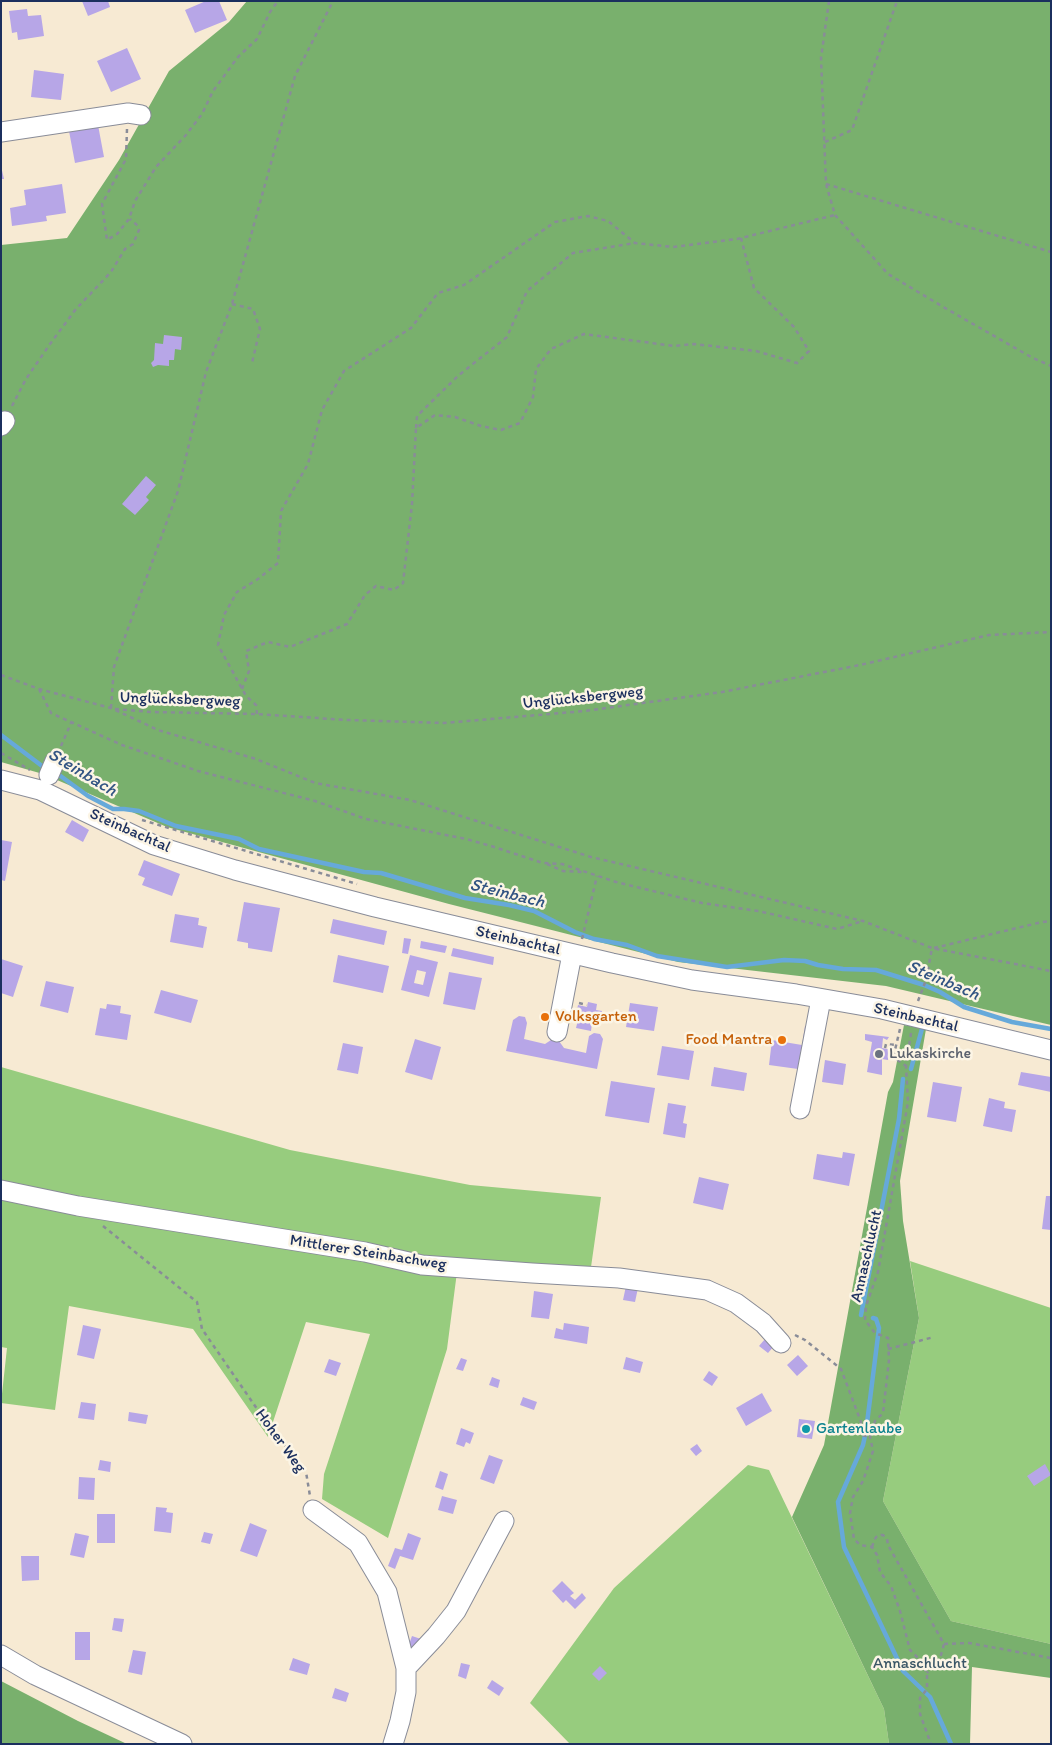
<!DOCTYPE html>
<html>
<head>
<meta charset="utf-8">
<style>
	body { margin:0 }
	#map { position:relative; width:1052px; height:1745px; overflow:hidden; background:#f7ead3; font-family:Itim,sans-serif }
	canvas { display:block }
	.frame { position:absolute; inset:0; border:2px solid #1b2f5e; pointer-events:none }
</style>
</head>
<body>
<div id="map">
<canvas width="1052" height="1745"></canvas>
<div class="frame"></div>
</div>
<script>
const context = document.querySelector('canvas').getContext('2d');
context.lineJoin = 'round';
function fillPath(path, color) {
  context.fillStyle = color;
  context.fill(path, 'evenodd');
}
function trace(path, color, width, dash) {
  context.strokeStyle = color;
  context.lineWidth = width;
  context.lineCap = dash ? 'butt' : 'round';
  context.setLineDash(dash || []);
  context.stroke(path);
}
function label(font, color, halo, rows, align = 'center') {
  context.font = font + ' Itim,sans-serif';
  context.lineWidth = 5;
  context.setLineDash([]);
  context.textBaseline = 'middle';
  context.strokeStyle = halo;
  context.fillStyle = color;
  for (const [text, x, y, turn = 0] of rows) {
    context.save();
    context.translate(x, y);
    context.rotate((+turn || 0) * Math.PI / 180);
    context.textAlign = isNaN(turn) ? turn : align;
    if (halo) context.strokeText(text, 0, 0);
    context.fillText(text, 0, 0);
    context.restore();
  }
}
const green = new Path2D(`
	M1,1067L290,1150L470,1185L601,1197L590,1274L457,1272L447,1349L388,1538L322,1499L324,1474L370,1334L306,1322L268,1437L193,1329L69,1306L55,1410L1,1403L7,1348L1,1347Z
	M910,1261L1051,1308V1644L951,1621L883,1501L919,1318Z
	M748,1465L769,1470L884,1709L889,1744H570L530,1703L614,1588Z`);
const forest = new Path2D(`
	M247,1H1051V1025L886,986L678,962L449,904L167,827L43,774L1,762V245L67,238L119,160L169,71L229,22Z
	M904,1025L926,1029L900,1181L903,1221L919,1318L883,1501L951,1621L1051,1644V1678L972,1667L970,1744H889L884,1709L792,1517L824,1445L888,1092L893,1082Z
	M1,1681L78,1721L127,1744H1Z`);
const stream = new Path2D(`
	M1,735L46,769
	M55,772L88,796L113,809H124L139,811L176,826L239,839L259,849L364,872L381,873L465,898L509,905L534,911L575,932L594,939L627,945L657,956L727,967L784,960L805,961L818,965L843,969L876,970L924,985L940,992L964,1007L1012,1022L1051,1029
	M911,1069L923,1025
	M861,1315L899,1119L903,1079
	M873,1318L876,1319L879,1328L866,1431L863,1445L838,1502L844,1547L903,1671L930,1697L951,1744`);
const building = new Path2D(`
	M82,1H108L110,7L88,16Z
	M206,1H219L227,20L195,33L185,10Z
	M27,9L28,16L41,15L44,36L18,40L17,32L12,33L9,11Z
	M127,48L141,79L111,92L97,61Z
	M34,70L64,74L61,100L31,97Z
	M98,125L104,157L75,163L69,131Z
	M1,166L4,179H1Z
	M62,184L66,213L46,216L47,221L12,226L10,208L26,205L24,190Z
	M164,335L182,337L181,350L175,349L174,360H169V366L158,365L153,367L151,363L154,360L155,343L163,344Z
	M146,476L156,485L146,497L149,500L135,515L122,504Z
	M72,820L89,830L83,842L65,832Z
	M1,840L12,842L5,881L1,880Z
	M144,860L180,874L172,896L142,885L145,878L138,875Z
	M244,902L280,908L272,952L248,948V943L237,941Z
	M175,914L199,918L198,925L207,927L203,948L170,942Z
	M333,919L387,931L384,945L330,933Z
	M404,938L411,939L408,954L402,953Z
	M421,941L447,946L445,953L420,948Z
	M453,948L494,957L493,965L451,956Z
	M338,955L389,966L383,993L333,982Z
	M410,955L438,962L429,997L401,990ZM417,970L426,972L423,985L414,983Z
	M1,959L23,966L13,997L1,993Z
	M449,972L482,978L475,1010L443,1004Z
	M46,981L74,987L68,1013L40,1006Z
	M161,990L198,1000L191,1023L154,1013Z
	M588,1002L597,1004L596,1010L602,1011L600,1024L592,1023L591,1031L576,1028L578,1020L575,1019L578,1005L587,1007Z
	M630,1003L658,1007L654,1031L626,1027Z
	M107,1004L121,1006L120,1013L131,1015L127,1040L95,1035L100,1008L106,1009Z
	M519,1016L525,1017L527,1023L524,1039L545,1044L551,1040L559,1041L564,1048L586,1053L589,1036L594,1033L600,1034L603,1039L597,1069L506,1051L513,1020Z
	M805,1026L814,1027L810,1051L801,1050L798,1069L769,1065L772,1040L802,1045Z
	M865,1034L889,1037L887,1040L883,1038L882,1048L888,1049V1060L882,1059V1075L867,1072L872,1042L865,1040Z
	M415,1039L441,1047L432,1080L405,1072Z
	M343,1043L363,1047L358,1074L337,1070Z
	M662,1046L694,1051L689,1080L657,1075Z
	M825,1060L846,1064L843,1085L822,1082Z
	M714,1067L747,1073L744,1091L711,1086Z
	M1021,1072L1051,1077V1092L1018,1085Z
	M611,1081L655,1088L649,1123L605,1116Z
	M933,1082L962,1087L956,1122L927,1117Z
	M989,1098L1005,1102L1004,1108L1016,1110L1012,1132L983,1126Z
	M668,1103L686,1106L683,1123L687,1124L685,1138L663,1134Z
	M843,1152L855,1154L849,1186L813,1179L817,1154L842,1158Z
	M699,1177L729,1184L723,1210L693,1203Z
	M1046,1196H1051V1230L1042,1229Z
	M626,1286L638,1288L635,1302L623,1300Z
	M534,1291L553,1294L549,1319L531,1317Z
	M564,1323L589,1327L587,1344L554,1338L556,1328L563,1330Z
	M83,1325L101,1329L94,1359L77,1355Z
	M765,1339L774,1346L768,1353L759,1346Z
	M798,1355L808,1366L797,1376L787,1365Z
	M626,1357L643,1362L640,1373L623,1369Z
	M461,1358L467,1360L463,1371L456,1369Z
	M329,1359L341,1363L336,1376L324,1372Z
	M709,1371L718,1377L712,1386L703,1380Z
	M492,1377L500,1380L498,1388L489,1385Z
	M762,1393L772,1411L746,1426L736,1408Z
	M523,1397L537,1402L534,1410L520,1405Z
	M81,1402L96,1404L94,1420L78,1418Z
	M129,1412L148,1415L146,1424L128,1421Z
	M799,1419L815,1421L812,1439L797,1437Z
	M461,1428L474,1433L470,1444L466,1442L464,1447L456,1444Z
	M697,1444L702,1451L696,1456L690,1449Z
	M489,1455L503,1460L494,1484L480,1479Z
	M100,1460L111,1462L110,1472L98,1470Z
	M1045,1464L1051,1475L1034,1486L1027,1476Z
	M440,1471L448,1474L443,1490L435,1487Z
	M79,1477L95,1478L94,1500L78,1499Z
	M442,1496L457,1500L453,1514L438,1510Z
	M156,1507L167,1508L166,1512L173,1513L171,1533L154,1531Z
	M97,1514H115V1543H97Z
	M250,1523L267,1530L257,1557L240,1551Z
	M204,1532L213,1534L210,1544L201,1542Z
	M75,1533L89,1536L84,1558L70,1555Z
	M408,1533L421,1538L413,1560L400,1556L395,1569L388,1566L395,1548L402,1550Z
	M21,1556H39V1580L22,1581Z
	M562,1581L574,1593L570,1596L575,1600L582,1593L586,1598L575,1609L566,1600L563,1603L552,1591Z
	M114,1618L124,1619L122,1632L112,1630Z
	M75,1632H90V1660H75Z
	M412,1636L421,1639L417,1650L408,1647Z
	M133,1650L146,1652L142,1675L128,1672Z
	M293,1658L310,1664L307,1675L289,1670Z
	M461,1663L470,1665L466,1679L458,1676Z
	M600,1666L607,1673L599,1681L592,1674Z
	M492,1680L504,1688L499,1696L487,1688Z
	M335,1688L349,1693L346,1702L332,1698Z`);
const path = new Path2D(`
	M829,1L821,58L826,184L835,215L888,274L945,308L1031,357L1051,366
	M127,129L126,159L102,204L107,240L117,234L129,219L135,201L156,167L186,135L202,114L213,91L238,57L257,39L270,12L278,1
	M825,142L852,130L897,1
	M826,184L1051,252
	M232,304L253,309L260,329L252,363
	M12,406L26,379L50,344L76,309L111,272L125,249L133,244L139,230L138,226L130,219
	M416,428L417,416L459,375L507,337L527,291L573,253L635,243
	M1,675L39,689L111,708L158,730L256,759L315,783L410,800L591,857L863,921L932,948L1051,971
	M39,689L51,713L122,745L198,771L315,801L366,819L466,839L491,846L543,863L562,864L616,882L702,903L758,911L837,929L863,921
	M242,689L249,671L246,651L268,642L290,647L347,624L365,595L376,586L394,590L403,583L412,504L416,428L435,415L455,417L481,426L501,430L520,423L533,397L536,369L551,349L584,334L674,346L694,344L756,351L797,363L809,351L794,327L754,288L741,238
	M111,708L114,667L178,491L206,372L232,304L295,76L333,1
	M115,709L151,712L257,714L347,720L444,723L585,711L722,692L860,665L989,635L1051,632
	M257,714L256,705L246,696L218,645L224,615L237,592L258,579L278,563L281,511L308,464L322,410L344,371L411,328L438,293L464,285L555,222L588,216L608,221L635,243L673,247L737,239L835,215
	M61,746L71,723
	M1,753L30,770
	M142,820L357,884
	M547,864L563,871L583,872
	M582,939L597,876
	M934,948L1042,922L1051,921
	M918,1001L926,980L932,948
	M579,1003L587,1005
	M900,1029L895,1050L896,1059L906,1066
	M911,1033L906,1066L908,1102L878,1272L866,1306L865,1320L875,1333L888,1338L889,1360L883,1413L875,1421L870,1437L873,1451L863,1481L853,1497L850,1513L854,1539L860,1545L872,1547L877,1555L880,1572L891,1586L900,1611L910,1650L918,1658L927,1673V1689L920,1698V1714L931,1744
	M885,1048L886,1044L896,1045
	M103,1226L197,1302L202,1329L264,1419L306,1472L310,1496
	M795,1335L805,1340L841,1369L861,1422L862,1435L870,1437
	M888,1349L934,1337
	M872,1547C874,1541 875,1534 883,1535L887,1539L888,1545L944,1644L941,1655L927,1673
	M944,1644L969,1643L1051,1658`);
const minor = new Path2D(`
	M1,132L128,113L141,115
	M1,426L5,421
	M49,775L55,761
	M1,780L40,790L154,845L235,870L375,907L612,963L692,980L796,994L882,1009L1051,1050
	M557,1032L572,954
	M800,1109L821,999
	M1,1190L78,1206L365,1252L422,1265L532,1273L619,1278L707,1290L736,1303L763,1323L781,1343
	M313,1510L358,1543L387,1592L406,1668V1692L400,1721L393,1744
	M1,1655L35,1675L182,1744
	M406,1668L436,1636L456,1611L504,1521`);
const markers = [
	[545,1017,5,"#e8710a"],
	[782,1040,5,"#e8710a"],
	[879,1054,5,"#6b7280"],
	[806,1429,5,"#0f9aa8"]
];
const streetNames = [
	["Unglücksbergweg",583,698,-6],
	["Unglücksbergweg",180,700,2],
	["Steinbachtal",130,831,24],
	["Steinbachtal",518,941,13],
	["Steinbachtal",916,1018,13],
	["Mittlerer Steinbachweg",368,1253,9],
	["Annaschlucht",867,1256,-77],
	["Hoher Weg",280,1441,54]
];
const foodNames = [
	["Volksgarten",555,1017],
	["Food Mantra",772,1040,"right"]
];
const worshipNames = [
	["Lukaskirche",889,1054]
];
const cultureNames = [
	["Gartenlaube",816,1429]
];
const parkNames = [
	["Annaschlucht",920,1664]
];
const waterNames = [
	["Steinbach",82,773,31],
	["Steinbach",507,894,14],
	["Steinbach",943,981,23]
];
fillPath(green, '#97cc7e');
fillPath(forest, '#79b06d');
trace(stream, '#66a9da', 4.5);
fillPath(building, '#b7a6e7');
trace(minor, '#898c98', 21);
trace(path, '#898c98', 2.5, [4, 4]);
trace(minor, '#fff', 19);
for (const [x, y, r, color] of markers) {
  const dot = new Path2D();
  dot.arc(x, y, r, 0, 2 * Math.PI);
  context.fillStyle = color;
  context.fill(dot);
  trace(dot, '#fcf5e5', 2);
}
label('16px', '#1b2f5e', '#fcf5e5', streetNames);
label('16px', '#c56008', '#fcf5e5', foodNames, 'left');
label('16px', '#5b616d', '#fcf5e5', worshipNames, 'left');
label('16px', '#0d838f', '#fcf5e5', cultureNames, 'left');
label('16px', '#3a5666', '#fcf5e5', parkNames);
label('italic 18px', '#325483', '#fcf5e5', waterNames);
</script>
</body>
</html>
